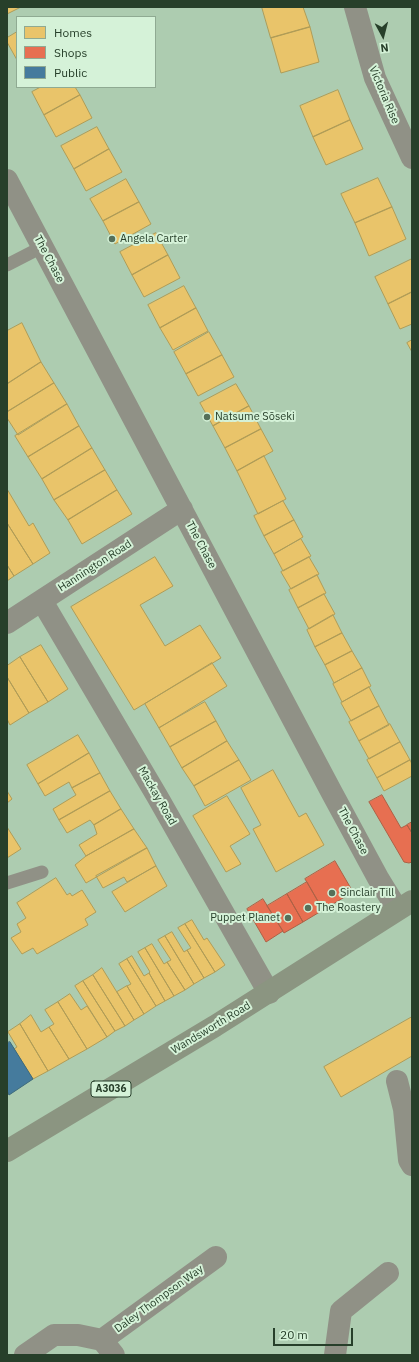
<!DOCTYPE html>
<html>
<head>
<meta charset="utf-8">
<style>
	body { margin:0 }
	#map { position:relative; width:419px; height:1362px; overflow:hidden; background:#adccb0; font-family:"IBM Plex Sans",sans-serif }
	canvas { display:block }
	.frame { position:absolute; inset:0; border:8px solid #273f2a; pointer-events:none }
	.legend { position:absolute; left:16px; top:16px; width:140px; height:72px; box-sizing:border-box; background:#d5f2d8; border:1px solid #8faa92; margin:0; padding:5px 7px; list-style:none; font-size:12px; color:#273f2a }
	.legend li { display:flex; align-items:center; gap:8px; height:20px }
	.legend b { width:20px; border:1px solid #8faa92 }
	.north { position:absolute; left:363px; top:16px; width:40px; height:40px; -webkit-text-stroke:3px #d5f2d8; paint-order:stroke; rotate:173deg; font-size:11px; font-weight:700; line-height:16px; text-align:center; color:#273f2a }
	.north::after { content:''; display:block; margin:auto; width:14px; height:18px; background:#273f2a; clip-path:polygon(50% 0,100% 100%,50% 72%,0 100%) }
	.scale { position:absolute; left:273px; top:1328px; width:80px; height:18px; box-sizing:border-box; border:2px solid #273f2a; border-top:0; padding-left:5px; font-size:12px; line-height:14px; white-space:nowrap; color:#273f2a; -webkit-text-stroke:3px #d5f2d8; paint-order:stroke }
</style>
</head>
<body>
<div id="map">
<canvas width="419" height="1362"></canvas>
<div class="frame"></div>
<ul class="legend">
<li><b style="height:11px;background:#e9c46a"></b>Homes</li>
<li><b style="height:11px;background:#e76f51"></b>Shops</li>
<li><b style="height:11px;background:#457b9d"></b>Public</li>
</ul>
<div class="north">N</div>
<div class="scale">20 m</div>
</div>
<script>
const context = document.querySelector('canvas').getContext('2d');
context.lineJoin = 'round';
function fillPath(path, color) {
  context.fillStyle = color;
  context.fill(path, 'evenodd');
}
function trace(path, color, width, dash) {
  context.strokeStyle = color;
  context.lineWidth = width;
  context.lineCap = dash ? 'butt' : 'round';
  context.setLineDash(dash || []);
  context.stroke(path);
}
function label(font, color, halo, rows, align = 'center') {
  context.font = font + ' "IBM Plex Sans",sans-serif';
  context.lineWidth = 4;
  context.setLineDash([]);
  context.textBaseline = 'middle';
  context.strokeStyle = halo;
  context.fillStyle = color;
  for (const [text, x, y, turn = 0] of rows) {
    context.save();
    context.translate(x, y);
    context.rotate((+turn || 0) * Math.PI / 180);
    context.textAlign = isNaN(turn) ? turn : align;
    if (halo) context.strokeText(text, 0, 0);
    context.fillText(text, 0, 0);
    context.restore();
  }
}
const homes = new Path2D(`
	M7,7H21L7,14Z
	M262,7H303L310,27L271,38Z
	M310,27L319,62L281,73L271,38Z
	M17,32V60L7,42V38Z
	M41,87H75L80,95L44,115L32,92Z
	M338,90L350,120L313,137L300,106Z
	M80,95L92,118L56,137L44,115Z
	M350,120L363,149L326,165L313,137Z
	M97,127L109,149L74,169L61,146Z
	M109,149L122,172L86,191L74,169Z
	M378,178L392,207L355,223L341,194Z
	M126,179L139,202L103,221L90,199Z
	M139,202L151,224L115,244L103,221Z
	M392,207L406,239L369,256L355,223Z
	M156,233L168,255L132,275L120,252Z
	M168,255L180,278L144,297L132,275Z
	M412,259V292L388,304L375,277Z
	M184,286L196,308L160,328L148,305Z
	M412,292V324L400,329L388,304Z
	M196,308L208,331L173,350L160,328Z
	M22,323L41,362L7,384V331Z
	M209,332L222,355L186,374L174,352Z
	M412,340V352L407,343Z
	M222,355L234,377L198,396L186,374Z
	M41,362L54,383L7,412V384Z
	M54,383L67,404L18,435L7,418V412Z
	M236,384L249,406L213,426L200,403Z
	M67,404L79,426L28,457L15,436Z
	M249,406L261,429L225,448L213,426Z
	M79,426L92,448L42,479L28,457Z
	M261,429L273,451L237,471L225,448Z
	M92,448L105,470L54,500L42,479Z
	M264,456L286,499L258,514L237,471Z
	M105,470L117,490L68,520L54,500Z
	M7,489L29,526L33,523L50,553L33,564L7,523Z
	M117,490L132,514L82,544L68,520Z
	M283,501L294,520L264,536L254,516Z
	M294,520L303,537L274,554L264,536Z
	M7,523L33,564L14,576L7,565Z
	M301,539L311,556L283,571L274,554Z
	M155,557L173,586L140,605L165,646L200,625L221,658L134,710L71,607Z
	M309,557L319,574L291,589L281,572Z
	M7,565L14,576L7,581Z
	M317,575L326,593L298,608L289,590Z
	M324,594L335,614L309,629L298,608Z
	M333,615L342,633L315,647L307,630Z
	M342,633L352,651L325,665L315,647Z
	M41,645L68,689L48,702L20,657Z
	M352,651L362,668L334,683L325,665Z
	M20,657L48,702L29,713L7,677V666Z
	M212,663L227,686L159,728L145,704Z
	M362,668L371,686L342,702L333,684Z
	M7,677L29,713L10,725L7,719Z
	M369,687L379,706L351,721L341,703Z
	M205,702L216,721L170,747L159,728Z
	M379,706L389,725L359,741L349,722Z
	M216,721L227,741L182,768L170,747Z
	M390,724L400,742L369,759L359,741Z
	M78,735L89,753L38,784L27,765Z
	M227,741L239,760L194,786L182,768Z
	M400,742L410,760L377,778L367,760Z
	M89,753L100,773L72,788L69,782L45,796L38,784Z
	M239,760L251,780L205,806L194,786Z
	M410,760L412,764V776L384,791L377,778Z
	M273,770L299,817L306,813L324,845L276,872L253,829L261,825L241,788Z
	M100,773L110,791L59,820L53,809L76,795L72,788Z
	M7,791L12,799L7,803Z
	M110,791L121,809L94,825L90,820L67,833L59,820Z
	M227,796L250,834L230,846L241,864L226,872L193,816Z
	M121,809L134,829L86,856L79,845L97,834L94,825Z
	M7,827L21,849L7,858Z
	M134,829L147,848L86,883L75,865L86,856Z
	M147,848L156,866L127,882L124,877L103,888L96,876Z
	M156,866L167,886L125,912L112,892Z
	M56,878L67,895L70,893L72,896L82,890L96,912L85,919L88,925L37,954L33,948L22,954L11,938L21,932L17,924L26,918L17,903Z
	M192,920L204,940L207,938L225,965L215,972L185,924Z
	M185,924L215,972L204,978L187,950L191,948L178,928Z
	M172,932L184,952L187,950L204,978L194,984L165,936Z
	M165,936L194,984L185,990L167,962L171,960L158,940Z
	M152,944L164,964L167,962L185,990L174,996L145,948Z
	M145,948L174,996L165,1001L149,973L150,972L138,952Z
	M132,956L144,976L149,973L165,1001L156,1006L127,959Z
	M127,959L156,1006L144,1014L127,986L131,984L119,964Z
	M102,968L134,1020L125,1026L93,975Z
	M93,975L125,1026L115,1031L83,981Z
	M83,981L115,1031L107,1037L75,986Z
	M127,986L144,1014L134,1020L117,992Z
	M70,994L81,1010L87,1006L107,1037L87,1049L58,1002Z
	M58,1002L87,1049L69,1059L49,1027L54,1024L45,1010Z
	M31,1015L41,1032L49,1027L69,1059L48,1071L20,1024Z
	M412,1017V1056L341,1097L324,1067Z
	M20,1024L48,1071L33,1079L14,1049L17,1047L8,1032Z`);
const shops = new Path2D(`
	M382,795L401,828L407,825L412,833V862L409,863L404,862L369,802Z
	M412,822V833L407,825Z
	M335,861L353,892L323,910L305,879Z
	M307,882L323,910L303,922L287,894Z
	M287,894L303,922L284,933L267,906Z
	M263,899L283,931L266,942L247,909Z`);
const public = new Path2D(`
	M10,1042L33,1079L9,1095L7,1091V1043Z`);
const lane = new Path2D(`
	M7,265L42,247
	M7,883L42,872`);
const street = new Path2D(`
	M355,7L375,78L412,158
	M7,180L332,793L378,878L397,909
	M42,601L157,796L269,993
	M7,623L182,509
	M397,1081L404,1109L409,1160L412,1165
	M25,1355L54,1335H78L102,1340
	M114,1355L102,1340L216,1257
	M335,1355L341,1311L388,1273`);
const primary = new Path2D(`
	M7,1151L215,1026L412,901`);
const markers = [
	[112,239,4,"#567059"],
	[207,417,4,"#567059"],
	[332,893,4,"#567059"],
	[308,908,4,"#567059"],
	[288,918,4,"#567059"]
];
const shields = [
	[111,1089,40]
];
const shieldNames = [
	["A3036",111,1089]
];
const streetNames = [
	["Victoria Rise",384,95,67],
	["The Chase",49,259,62],
	["The Chase",201,545,62],
	["Hannington Road",95,566,-33],
	["Mackay Road",157,796,60],
	["The Chase",353,831,62],
	["Wandsworth Road",211,1028,-31],
	["Daley Thompson Way",159,1299,-36]
];
const poiNames = [
	["Angela Carter",120,239],
	["Natsume Sōseki",215,417],
	["Sinclair Till",340,893],
	["The Roastery",316,908],
	["Puppet Planet",280,918,"right"]
];
fillPath(homes, '#e9c46a');
trace(homes, '#af9c57', 1);
fillPath(shops, '#e76f51');
trace(shops, '#ad6145', 1);
fillPath(public, '#457b9d');
trace(public, '#3c697a', 1);
trace(lane, '#909186', 13);
trace(street, '#909186', 22);
trace(primary, '#8b9581', 22);
for (const [x, y, r, color] of markers) {
  const dot = new Path2D();
  dot.arc(x, y, r, 0, 2 * Math.PI);
  context.fillStyle = color;
  context.fill(dot);
  trace(dot, '#d5f2d8', 1.5);
}
for (const [x, y, w] of shields) {
  const box = new Path2D();
  box.roundRect(x - w / 2, y - 8, w, 16, 3);
  context.fillStyle = '#d5f2d8';
  context.fill(box);
  trace(box, '#273f2a', 1);
}
label('bold 10px', '#273f2a', null, shieldNames);
label('11px', '#273f2a', '#d5f2d8', streetNames);
label('11px', '#273f2a', '#d5f2d8', poiNames, 'left');
</script>
</body>
</html>
